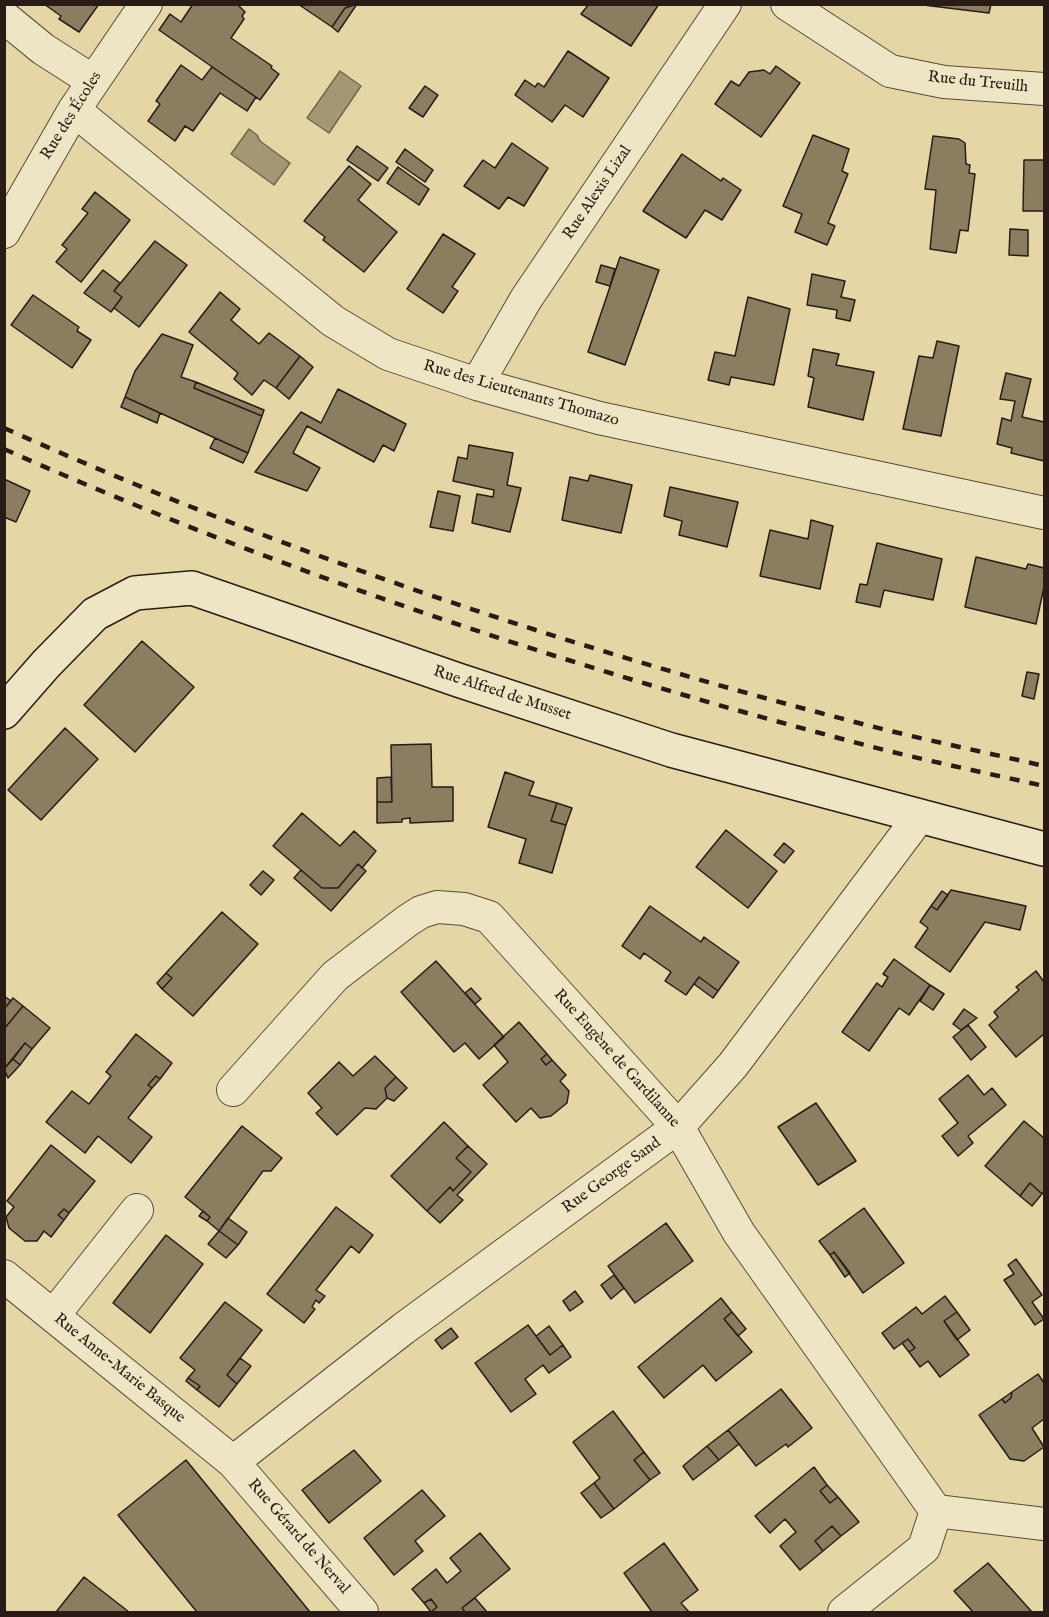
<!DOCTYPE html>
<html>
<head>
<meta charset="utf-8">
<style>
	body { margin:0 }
	#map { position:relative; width:1049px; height:1617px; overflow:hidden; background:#e5d7a5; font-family:"IM FELL English",serif }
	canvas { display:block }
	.frame { position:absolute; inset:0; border:6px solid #291c16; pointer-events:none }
</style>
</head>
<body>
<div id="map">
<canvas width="1049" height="1617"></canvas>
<div class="frame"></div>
</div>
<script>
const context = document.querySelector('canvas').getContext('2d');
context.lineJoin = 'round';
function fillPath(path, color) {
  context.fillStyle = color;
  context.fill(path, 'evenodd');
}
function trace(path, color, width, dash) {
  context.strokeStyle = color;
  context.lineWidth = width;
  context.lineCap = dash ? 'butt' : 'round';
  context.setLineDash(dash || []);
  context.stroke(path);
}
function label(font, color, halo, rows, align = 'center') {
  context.font = font + ' "IM FELL English",serif';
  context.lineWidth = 4.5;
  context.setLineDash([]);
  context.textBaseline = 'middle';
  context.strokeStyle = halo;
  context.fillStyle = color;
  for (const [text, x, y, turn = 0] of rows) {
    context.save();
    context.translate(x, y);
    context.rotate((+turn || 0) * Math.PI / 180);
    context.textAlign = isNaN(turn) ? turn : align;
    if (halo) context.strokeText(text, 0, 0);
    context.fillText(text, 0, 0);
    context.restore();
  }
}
const water = new Path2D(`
	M340,71L361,86L329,133L307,118Z
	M249,129L257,135L260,141L290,163L274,185L231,154Z`);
const building = new Path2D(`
	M44,4H99L79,32L59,19L61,16Z
	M193,4H237L245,12L242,16L244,19L231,38L272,66L271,68L279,74L260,100L159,30L170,14L181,22Z
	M298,4H356L345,8L332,27Z
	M357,4L338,32L332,27L345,8Z
	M589,4H659L631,46L581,14Z
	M915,4H991L989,13Z
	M568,51L609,78L583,117L565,105L552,122L515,95L525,80L535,87L538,83L544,87Z
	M181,65L202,80L212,67L256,97L247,111L220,93L193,131L185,126L175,141L148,121L160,104L156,101Z
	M776,66L800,83L761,137L715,104L731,81L739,86L749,72L764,70L770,74Z
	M425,86L438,95L423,117L409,108Z
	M813,135L849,149L842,171L848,174L828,223L835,226L827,245L795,232L802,214L783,206Z
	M933,136L959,139L965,143L966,164L970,165L969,173L975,174L968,231L960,230L956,253L930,249L936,190L925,189Z
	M512,143L548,168L524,206L508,197L499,209L464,186L483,160L495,168Z
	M357,146L388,168L378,181L347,160Z
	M405,149L433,170L425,182L396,162Z
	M682,154L721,181L723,178L741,190L722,220L705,210L686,238L643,211Z
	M1024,160H1044V211H1023Z
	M349,166L371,184L358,200L397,232L364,272L323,240L325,237L304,221Z
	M398,167L429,189L419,205L387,183Z
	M95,192L130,220L81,282L56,262L67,249L62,245L88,213L82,209Z
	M1010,229L1028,230V256L1009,255Z
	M443,234L475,254L452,287L458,291L443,313L407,289Z
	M155,241L187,265L139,327L114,308L122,297L114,291Z
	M620,257L659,270L625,365L588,352Z
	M601,265L615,269L610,286L596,282Z
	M103,270L120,283L114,291L122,297L111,312L84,293Z
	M812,274L845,281L841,297L855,300L850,321L836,318L837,310L807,305Z
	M220,292L240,309L231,320L259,344L269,333L300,356L276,388L264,380L252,395L234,379L238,373L189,332Z
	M33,295L79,327L77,331L91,340L72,368L11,325Z
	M748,297L790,309L774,385L731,377L729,385L708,380L715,352L735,356Z
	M162,334L193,345L181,377L196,382L194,388L262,416L248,453L125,397L135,371Z
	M937,341L959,346L941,436L903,429L919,356L933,358Z
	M813,349L839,354L836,365L874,372L863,420L808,407L814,378L808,376Z
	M300,356L313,367L289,399L276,388Z
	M1006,373L1031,379L1022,417L1044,422V461L1011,453L1012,448L997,444L1002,418L1011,421L1015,401L1000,399Z
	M196,382L264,410L262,416L194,388Z
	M338,389L406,424L394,451L383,445L374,462L307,426L293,453L320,468L307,491L255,472L301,412L321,423Z
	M125,397L160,413L157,423L121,407Z
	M215,438L248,453L243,463L210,448Z
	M469,445L513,453L507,485L521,488L510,532L472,523L477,494L493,497L494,490L453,481L458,457L467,459Z
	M590,475L632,485L621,533L562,520L570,477L588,481Z
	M4,479L30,491L16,522L4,517Z
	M670,487L738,502L727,547L679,535L682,521L664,516Z
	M438,491L460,496L453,531L430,527Z
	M811,520L833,526L820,589L760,576L770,530L808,539Z
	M877,543L942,559L933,600L884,590L880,607L856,602L860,584L867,585Z
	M976,557L1026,569L1028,564L1044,568V587L1036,624L965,607Z
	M142,641L194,687L135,752L84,705Z
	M1027,672L1039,674L1034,699L1022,696Z
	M65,728L98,759L41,820L8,790Z
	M431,744L432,787H453V821L410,823V818L402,819V822L377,823V802H392L391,745Z
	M505,772L534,782L529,795L557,803L551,821L566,825L552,873L519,863L526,839L488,827Z
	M391,777L392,802H377V778Z
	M557,803L572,808L566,825L551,821Z
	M302,813L340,846L354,831L376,851L362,868L358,864L338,888H322L273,846Z
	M726,830L777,871L748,908L696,867Z
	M784,843L794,851L784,863L774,855Z
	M358,864L366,871L331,911L294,878L301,870L322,888H338Z
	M263,871L274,880L261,895L250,885Z
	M951,890L1026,906L1020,930L985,922L950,972L915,947L928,928L920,922L931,906L937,910Z
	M942,891L948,895L937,910L931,906Z
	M650,906L701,942L704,937L739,962L718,991L699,977L686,995L665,981L671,972L644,953L640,959L622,946Z
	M222,912L258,944L193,1016L162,989L172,978L166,973Z
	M894,959L930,985L909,1015L899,1008L869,1051L842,1032L877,983L882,987L888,977L883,974Z
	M436,961L504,1037L479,1059L465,1043L454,1052L401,992Z
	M1036,971L1044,982V1034L1016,1057L989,1025L998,1017L994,1012L1019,990L1016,987Z
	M166,973L172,978L162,989L157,983Z
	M699,977L718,991L713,998L694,984Z
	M930,985L944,994L933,1010L920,1001Z
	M471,988L481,999L475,1004L465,993Z
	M4,996L11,1001L4,1009Z
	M13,998L23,1006L4,1029V1009Z
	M23,1006L50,1028L32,1049L25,1043L4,1069V1029Z
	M964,1009L977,1018L961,1030L953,1024Z
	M519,1022L547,1054L541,1059L546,1065L552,1060L566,1075L560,1081L569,1091L567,1103L551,1116L540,1118L531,1108L516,1122L483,1085L508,1062L494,1045Z
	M968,1025L986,1047L971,1060L953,1037Z
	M136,1034L172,1063L160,1079L156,1076L148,1085L152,1088L128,1118L152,1137L131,1163L98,1136L85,1153L46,1122L72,1091L89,1104L111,1076L106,1072Z
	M25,1043L32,1049L20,1065L13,1059Z
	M547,1054L552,1060L546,1065L541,1059Z
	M375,1056L396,1077L385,1088L387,1098L376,1109L365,1108L337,1135L316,1113L322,1108L308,1093L339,1062L353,1076Z
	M13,1059L20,1065L8,1078L4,1069Z
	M968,1075L984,1095L992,1088L1006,1105L968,1136L973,1143L958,1156L942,1136L958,1123L939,1099Z
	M156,1076L160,1079L152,1088L148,1085Z
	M396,1077L407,1088L394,1101L387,1098L385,1088Z
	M816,1103L856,1161L818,1185L778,1127Z
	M1024,1121L1044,1138V1191L1042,1194L1030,1183L1020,1196L985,1166Z
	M444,1122L468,1146L456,1158L471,1172L453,1191L450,1187L427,1211L391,1176Z
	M242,1126L282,1158L271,1171H263L219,1231L207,1221L210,1217L185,1197Z
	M51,1145L95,1181L69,1213L64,1209L58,1215L64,1220L51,1237L44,1231L37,1241H25L9,1228L6,1217L14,1207L7,1201Z
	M468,1146L487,1164L457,1195L463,1200L440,1223L427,1211L450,1187L453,1191L471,1172L456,1158Z
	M1030,1183L1042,1194L1032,1206L1020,1196Z
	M336,1207L373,1235L359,1253L351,1246L316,1290L325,1296L319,1303L316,1300L312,1307L315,1309L304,1323L267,1294Z
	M864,1208L904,1263L863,1293L834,1252L830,1255L819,1241Z
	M64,1209L69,1213L64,1220L58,1215Z
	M203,1211L210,1217L207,1221L199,1216Z
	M228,1218L247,1232L238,1245L219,1231Z
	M666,1223L693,1261L635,1303L608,1266Z
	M219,1231L238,1245L226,1258L208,1244Z
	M166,1235L203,1264L150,1333L113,1303Z
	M834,1252L850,1273L845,1277L830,1255Z
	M1016,1259L1042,1295L1032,1302L1044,1319L1035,1325L1004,1280L1014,1274L1008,1265Z
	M614,1275L624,1288L611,1299L601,1285Z
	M575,1291L583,1302L570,1311L563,1301Z
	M945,1296L957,1312L944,1321L969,1355L940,1377L928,1361L920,1367L909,1352L915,1348L908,1339L894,1349L882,1333L916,1307L922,1314Z
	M721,1298L732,1312L724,1319L752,1352L716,1381L703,1365L664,1398L638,1367Z
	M225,1302L262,1330L227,1375L237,1384L219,1407L197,1390L200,1386L188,1378L195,1370L180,1358Z
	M732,1312L746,1329L738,1336L724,1319Z
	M957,1312L970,1330L957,1340L944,1321Z
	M528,1325L550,1355L563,1345L571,1357L549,1373L543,1365L525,1379L536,1394L511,1412L475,1363Z
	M549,1326L563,1345L550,1355L536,1336Z
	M451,1328L458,1337L442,1349L435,1340Z
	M908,1339L915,1348L909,1352L902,1343Z
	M240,1358L251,1366L237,1384L227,1375Z
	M1038,1374L1044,1383V1419L1032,1428L1044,1447L1024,1461L1010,1459L979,1415L1002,1399L1005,1403L1011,1398L1012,1392Z
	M188,1378L200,1386L197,1390L186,1381Z
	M781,1389L812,1428L788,1447L786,1444L756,1466L728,1430Z
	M1012,1392L1011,1398L1005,1403L1002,1399Z
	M613,1411L644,1452L634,1460L650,1480L614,1509L594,1483L600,1478L573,1442Z
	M728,1430L739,1444L719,1460L707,1446Z
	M707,1446L719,1460L693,1480L683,1466Z
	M354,1450L381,1481L329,1523L302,1490Z
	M644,1452L660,1473L650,1480L634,1460Z
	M186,1460L310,1612H197L118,1515Z
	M814,1467L827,1485L820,1491L830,1503L838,1497L859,1522L841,1536L832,1526L815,1541L823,1551L800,1570L780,1546L796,1532L785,1519L770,1533L755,1516Z
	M594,1483L614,1509L601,1518L581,1493Z
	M827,1485L838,1497L830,1503L820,1491Z
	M422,1490L445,1516L415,1541L423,1551L394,1575L364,1538Z
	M832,1526L841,1536L823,1551L815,1541Z
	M480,1533L510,1569L462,1608L465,1612H431L437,1607L431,1599L424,1603L412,1589L436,1569L447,1583L461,1571L450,1558Z
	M664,1543L698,1590L681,1603L689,1612H652L624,1573Z
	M988,1563L1032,1612H973L954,1591Z
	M84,1577L129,1612H56Z
	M475,1598L487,1612H465L462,1608Z
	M431,1599L437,1607L431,1612L424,1603Z`);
const street = new Path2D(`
	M787,4L890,71L944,82L1044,89
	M4,17L43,49L93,81
	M74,110L333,321L388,354L477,384L599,418L1044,513
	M4,232L74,110L146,4
	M477,384L526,299L725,4
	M233,1090L335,976L407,921L421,912L437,907L464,909L489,917L678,1127L739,1233L936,1511L1044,1524
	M4,1276L233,1462L362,1612
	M53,1316L137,1210
	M233,1462L403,1329L678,1127L733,1065L919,817
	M844,1612L924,1548L936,1511`);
const secondary = new Path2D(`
	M4,712L46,664L95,614L135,593L192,588L458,680L671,750L1044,849`);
const rail = new Path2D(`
	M4,428C277,550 562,646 851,721C915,738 980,751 1044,766
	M4,449C276,570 559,664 846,740C912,758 978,771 1044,786`);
const streetNames = [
	["Rue du Treuilh",978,83,6],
	["Rue des Écoles",72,116,-58],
	["Rue Alexis Lizal",598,193,-56],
	["Rue des Lieutenants Thomazo",521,394,16],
	["Rue Alfred de Musset",502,694,18],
	["Rue Eugène de Gardilanne",616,1059,48],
	["Rue George Sand",612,1176,-36],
	["Rue Anne-Marie Basque",119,1369,39],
	["Rue Gérard de Nerval",298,1537,49]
];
fillPath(water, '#a59774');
trace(water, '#73664e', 1.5);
fillPath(building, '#8b7d60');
trace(building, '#291c16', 1.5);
trace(street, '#584b3a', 34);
trace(secondary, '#291c16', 36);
trace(street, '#eee5c4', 32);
trace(secondary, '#eee5c4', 33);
trace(rail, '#291c16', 4.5, [10, 10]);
label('16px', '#291c16', '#eee5c4', streetNames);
</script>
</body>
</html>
